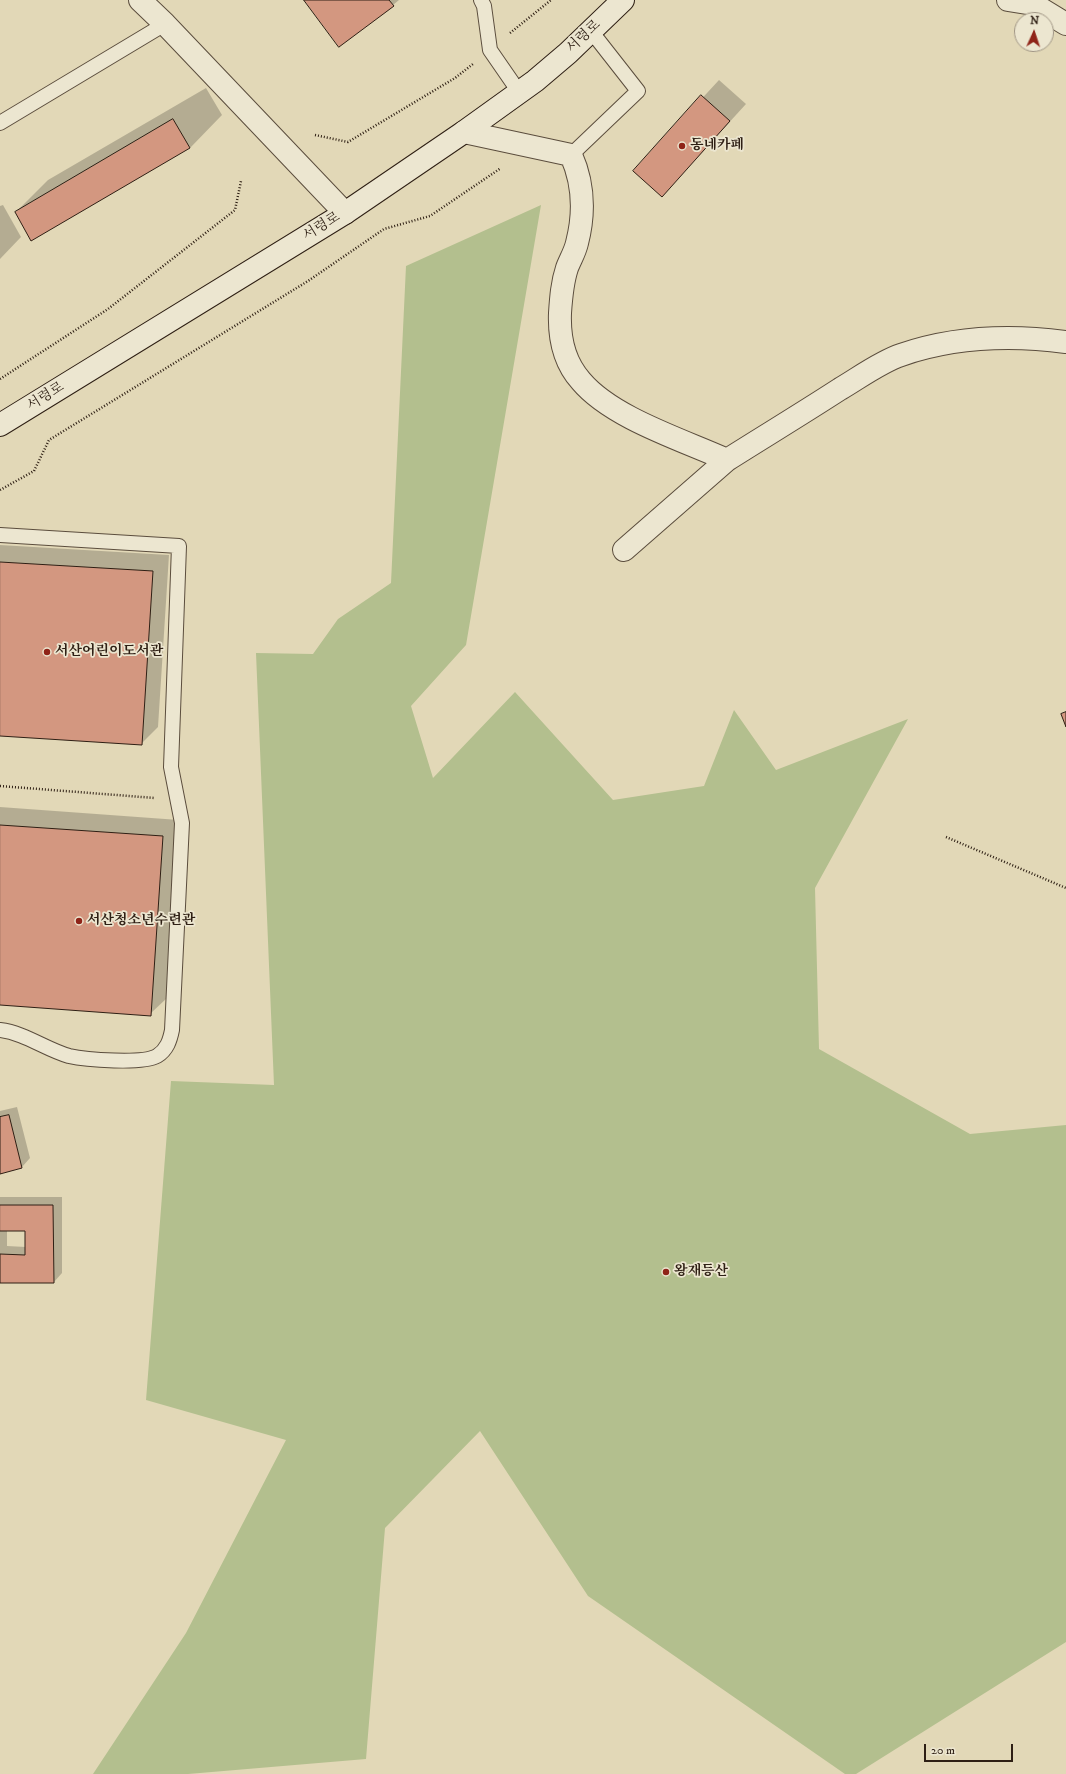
<!DOCTYPE html>
<html>
<head>
<meta charset="utf-8">
<style>
	body { margin:0 }
	#map { position:relative; width:1066px; height:1774px; overflow:hidden; background:#e2d8b7; font-family:"IM FELL DW Pica",serif }
	canvas { display:block }
	.north { position:absolute; left:1014px; top:12px; width:40px; height:40px; box-sizing:border-box; background:#ece6d0; border:1px solid #a09685; border-radius:50%; rotate:3deg; font-size:11px; font-weight:700; line-height:16px; text-align:center; color:#2e1f14 }
	.north::after { content:''; display:block; margin:auto; width:14px; height:18px; background:#8f2418; clip-path:polygon(50% 0,100% 100%,50% 72%,0 100%) }
	.scale { position:absolute; left:924px; top:1744px; width:89px; height:18px; box-sizing:border-box; border:2px solid #2e1f14; border-top:0; padding-left:5px; font-size:12px; line-height:14px; white-space:nowrap; color:#2e1f14; -webkit-text-stroke:3px #ece6d0; paint-order:stroke }
</style>
</head>
<body>
<div id="map">
<canvas width="1066" height="1774"></canvas>
<div class="north">N</div>
<div class="scale">20 m</div>
</div>
<script>
const context = document.querySelector('canvas').getContext('2d');
context.lineJoin = 'round';
function fillPath(path, color) {
  context.fillStyle = color;
  context.fill(path, 'evenodd');
}
function trace(path, color, width, dash) {
  context.strokeStyle = color;
  context.lineWidth = width;
  context.lineCap = dash ? 'butt' : 'round';
  context.setLineDash(dash || []);
  context.stroke(path);
}
function label(font, color, halo, rows, align = 'center') {
  context.font = font + ' "IM FELL DW Pica","Noto Serif KR",serif';
  context.lineWidth = 3.5;
  context.setLineDash([]);
  context.textBaseline = 'middle';
  context.strokeStyle = halo;
  context.fillStyle = color;
  for (const [text, x, y, turn = 0] of rows) {
    context.save();
    context.translate(x, y);
    context.rotate((+turn || 0) * Math.PI / 180);
    context.textAlign = isNaN(turn) ? turn : align;
    if (halo) context.strokeText(text, 0, 0);
    context.fillText(text, 0, 0);
    context.restore();
  }
}
const green = new Path2D(`
	M541,205L466,645L411,706L433,778L515,692L613,800L704,786L734,710L776,770L908,719L815,888L819,1049L970,1134L1066,1125V1642L856,1774H845L588,1596L480,1431L385,1528L366,1759L188,1774H93L186,1633L286,1440L146,1400L171,1081L274,1085L256,653L313,654L338,619L391,583L406,266Z`);
const shadow = new Path2D(`
	M305,0H399L393,5Z
	M719,80L746,104L662,196L635,171Z
	M206,88L222,115L190,148L16,212L48,180Z
	M3,205L21,237L0,259V206Z
	M0,545L169,555L158,727L141,744L0,735Z
	M0,807L179,820L167,998L150,1014L0,1004Z
	M17,1107L30,1158L22,1167L0,1172V1111Z
	M0,1197H62V1273L54,1282H0ZM7,1230H26V1247L7,1246Z`);
const building = new Path2D(`
	M304,0H389L394,6L339,47Z
	M701,95L730,121L662,197L633,171Z
	M173,119L190,148L31,241L15,212Z
	M0,562L153,571L142,745L0,736Z
	M1066,712V727L1061,714Z
	M0,825L163,836L151,1016L0,1005Z
	M9,1115L22,1168L0,1174V1117Z
	M0,1205H53L54,1283H0V1254L25,1255V1231H0Z`);
const path = new Path2D(`
	M510,33L551,0
	M315,135L348,142L455,78L473,64
	M0,379L108,309L235,210L241,181
	M0,490L34,471L49,440L308,281L384,229L430,216L501,168
	M0,786L155,798
	M946,837L1066,888`);
const lane = new Path2D(`
	M481,0L484,6L490,50L519,92
	M0,123L165,24
	M571,155L638,91L591,31
	M0,535L179,546L171,767L182,823L172,1030C170,1040 167,1050 157,1056C143,1064 86,1060 69,1056C45,1049 25,1033 0,1030`);
const street = new Path2D(`
	M140,0L165,24L345,213
	M1008,0L1033,4L1066,24
	M464,132L571,155C584,184 585,212 577,243C575,252 570,260 567,268C562,283 561,298 560,313C559,338 564,362 581,381C612,418 683,440 727,460C765,436 803,413 840,389C859,378 880,362 901,355C953,337 1012,335 1066,342
	M624,550L727,460`);
const secondary = new Path2D(`
	M0,425L345,213L464,132L535,81L568,53L623,0`);
const markers = [
	[682,146,4,"#8f2418"],
	[47,652,4,"#8f2418"],
	[79,921,4,"#8f2418"],
	[666,1272,4,"#8f2418"]
];
const streetNames = [
	["서령로",584,37,-43],
	["서령로",322,227,-32],
	["서령로",46,397,-32]
];
const poiNames = [
	["동네카페",690,146],
	["서산어린이도서관",55,652],
	["서산청소년수련관",87,921],
	["왕재등산",674,1272]
];
fillPath(green, '#b3bf8e');
fillPath(shadow, '#0003');
fillPath(building, '#d39780');
trace(building, '#2e1f14', 1);
trace(lane, '#5b4d3d', 16);
trace(street, '#5b4d3d', 24);
trace(secondary, '#2e1f14', 24);
trace(path, '#2e1f14', 2.5, [1, 2]);
trace(lane, '#ece6d0', 14);
trace(street, '#ece6d0', 22);
trace(secondary, '#ece6d0', 22);
for (const [x, y, r, color] of markers) {
  const dot = new Path2D();
  dot.arc(x, y, r, 0, 2 * Math.PI);
  context.fillStyle = color;
  context.fill(dot);
  trace(dot, '#ece6d0', 1.5);
}
label('14px', '#2e1f14', '#ece6d0', streetNames);
label('bold 14px', '#2e1f14', '#ece6d0', poiNames, 'left');
</script>
</body>
</html>
